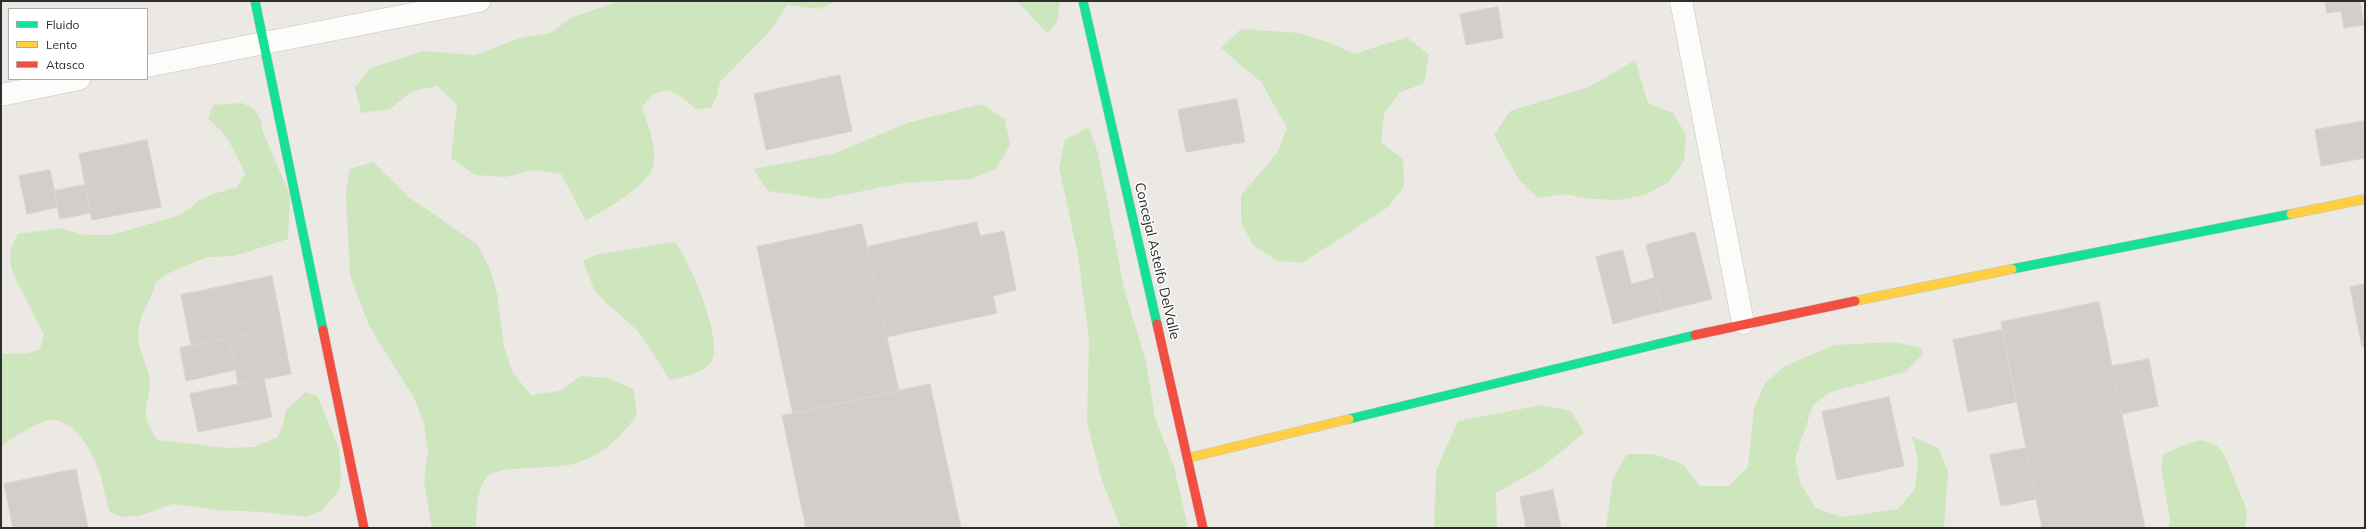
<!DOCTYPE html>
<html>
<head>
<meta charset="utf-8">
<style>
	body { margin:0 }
	#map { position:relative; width:2366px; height:529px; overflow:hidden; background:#ece8e4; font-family:Mulish,sans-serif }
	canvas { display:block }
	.frame { position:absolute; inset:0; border:2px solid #2e2e2e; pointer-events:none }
	.legend { position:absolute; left:8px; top:8px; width:140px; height:72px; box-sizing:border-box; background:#fff; border:1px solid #ababab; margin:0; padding:5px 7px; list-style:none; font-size:12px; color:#2e2e2e }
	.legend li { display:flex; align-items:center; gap:8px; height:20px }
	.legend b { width:20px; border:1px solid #ababab }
</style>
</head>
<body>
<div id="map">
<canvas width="2366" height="529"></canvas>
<div class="frame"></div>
<ul class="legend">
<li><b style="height:5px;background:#16e098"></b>Fluido</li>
<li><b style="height:5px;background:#ffcf43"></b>Lento</li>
<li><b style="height:5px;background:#f24e42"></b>Atasco</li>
</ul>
</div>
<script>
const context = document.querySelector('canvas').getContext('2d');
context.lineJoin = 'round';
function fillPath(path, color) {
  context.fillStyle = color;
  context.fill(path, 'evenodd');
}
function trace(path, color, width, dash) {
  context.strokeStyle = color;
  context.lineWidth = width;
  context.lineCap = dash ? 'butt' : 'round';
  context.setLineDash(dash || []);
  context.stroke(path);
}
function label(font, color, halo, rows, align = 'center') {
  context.font = font + ' Mulish,sans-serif';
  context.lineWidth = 3;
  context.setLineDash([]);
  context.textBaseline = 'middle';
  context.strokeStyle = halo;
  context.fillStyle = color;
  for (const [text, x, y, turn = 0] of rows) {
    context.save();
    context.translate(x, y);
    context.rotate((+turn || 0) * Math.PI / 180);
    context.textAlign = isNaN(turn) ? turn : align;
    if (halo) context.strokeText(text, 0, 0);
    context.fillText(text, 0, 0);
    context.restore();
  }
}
const green = new Path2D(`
	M618,1H837L819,9L787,5L771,30L720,82L717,96L711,108L696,109C675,91 661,79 642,108C648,125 656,144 654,162C653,184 604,210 586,221L561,174L534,170L505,177L475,175L451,158L457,105L437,86L411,92L390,109L361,113L355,87L371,68L423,51L475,55L523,37L550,33L571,18Z
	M1017,1H1060L1057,22L1048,34Z
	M1241,29L1300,33L1328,42L1354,54L1407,37L1429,55L1424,83L1399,93L1384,114L1381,142L1403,159L1404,187L1387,208L1302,263L1276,260L1253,245L1241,222V195L1277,153L1287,128L1261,82L1221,48Z
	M1635,60L1648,103L1673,113L1686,135L1684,161L1669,182L1645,195L1618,200L1591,199L1565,194L1538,198L1519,180L1494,135L1510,111L1589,87Z
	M242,103L254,109L261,120L263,132L290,195L288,239L234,256L207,257L167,274L156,282C152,299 138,316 138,334C138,347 145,360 148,373C156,400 133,408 158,440L227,448L254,447L278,437L283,424L286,410L306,392L318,397L339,449L341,476L339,491L321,511L307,517L262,512L217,510L173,504L139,516L122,517L110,512C105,499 104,486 100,473C93,454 78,424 56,420C40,418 14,438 1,446V354L28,353L40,349L44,335L13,274L10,261L11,247L18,234L59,228L85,235H112L176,216L188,210L198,201L210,195L237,187L245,175C236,153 227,133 208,119L213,105Z
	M981,104L1005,119L1010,145L996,169L971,179L903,183L823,199L768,191L753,169L833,154L907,123Z
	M1089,127L1098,154L1124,288L1146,362L1155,418L1174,467L1188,528H1121L1102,481L1087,422L1089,339L1078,255L1059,167L1065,140Z
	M373,162L410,198L477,244L489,267L497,293L504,347L513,373L531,395L559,391L581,376L608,378L633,389L637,414C621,438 602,456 573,464C555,470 497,464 486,478C476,491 477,512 476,528H432L424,481L428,451L424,424L414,398L369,326L350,275L346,196L349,169Z
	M675,242C689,260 725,341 711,362C702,374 684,376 670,380L638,331L604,301L594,289L583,261L595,255Z
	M1893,342L1919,347L1924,353L1905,372L1830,392L1813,405L1795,459L1801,485L1816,508L1841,517L1898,509L1915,489L1918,460L1912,436L1938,448L1948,472L1944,528H1606L1613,478L1627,454H1654L1683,464L1700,486H1729L1748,467L1754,409L1765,383L1785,366L1834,345Z
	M1542,405L1571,411L1584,433L1542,467L1496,493L1497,528H1434L1436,471L1458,421Z
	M2203,440L2217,446L2225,456L2247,510L2245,528H2168L2170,521L2161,468L2163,454L2189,443Z`);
const building = new Path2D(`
	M2325,1H2360L2364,25L2344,28L2341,11L2327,13Z
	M1498,7L1503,38L1466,45L1460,14Z
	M840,75L852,131L766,150L754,94Z
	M1237,99L1245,142L1186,152L1178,110Z
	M2365,121V158L2321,166L2315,130Z
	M147,140L161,207L92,220L79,154Z
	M50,170L58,207L27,214L19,176Z
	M85,185L90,213L60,219L54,191Z
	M977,222L980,236L1004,231L1016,290L993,296L997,313L887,337L867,247Z
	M862,224L899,391L793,414L757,247Z
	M1695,232L1712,299L1663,311L1646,245Z
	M1623,250L1631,284L1654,278L1663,311L1613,324L1596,257Z
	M272,276L282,327L191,346L181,295Z
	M2365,284V347H2362L2350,287Z
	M2099,302L2145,528H2042L2001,322Z
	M282,327L291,374L238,384L229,338Z
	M2002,330L2016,402L1968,412L1953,340Z
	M229,338L235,370L186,381L180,348Z
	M2149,359L2158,406L2122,414L2112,366Z
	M264,379L272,417L198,432L190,394Z
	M930,384L961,528H806L782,416Z
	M1889,397L1904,466L1837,480L1822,412Z
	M2026,448L2036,499L2001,506L1990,455Z
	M76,469L88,528H13L4,484Z
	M1553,490L1561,528H1526L1520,497Z`);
const street = new Path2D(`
	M1681,1L1743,323
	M147,66L479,1
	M1,95L79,79`);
const fast = new Path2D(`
	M255,1L323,330
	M1083,1L1157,324
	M2012,269L2291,214
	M1349,419L1695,335`);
const slow = new Path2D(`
	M2291,214L2365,199
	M1855,301L2012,269
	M1188,458L1349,419`);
const jam = new Path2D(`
	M1157,324L1203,528
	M323,330L364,528
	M1695,335L1855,301`);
const streetNames = [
	["Concejal Astelfo DelValle",1157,261,77]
];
fillPath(green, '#cee6be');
fillPath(building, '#d1cecb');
trace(building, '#d7d4d0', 1);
trace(street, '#c5c4c5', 23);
trace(fast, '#c5c4c5', 10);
trace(slow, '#c5c4c5', 10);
trace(jam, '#c5c4c5', 10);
trace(street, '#fcfcfb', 22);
trace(fast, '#16e098', 9);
trace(slow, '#ffcf43', 9);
trace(jam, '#f24e42', 9);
label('14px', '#2e2e2e', '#fff', streetNames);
</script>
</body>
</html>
